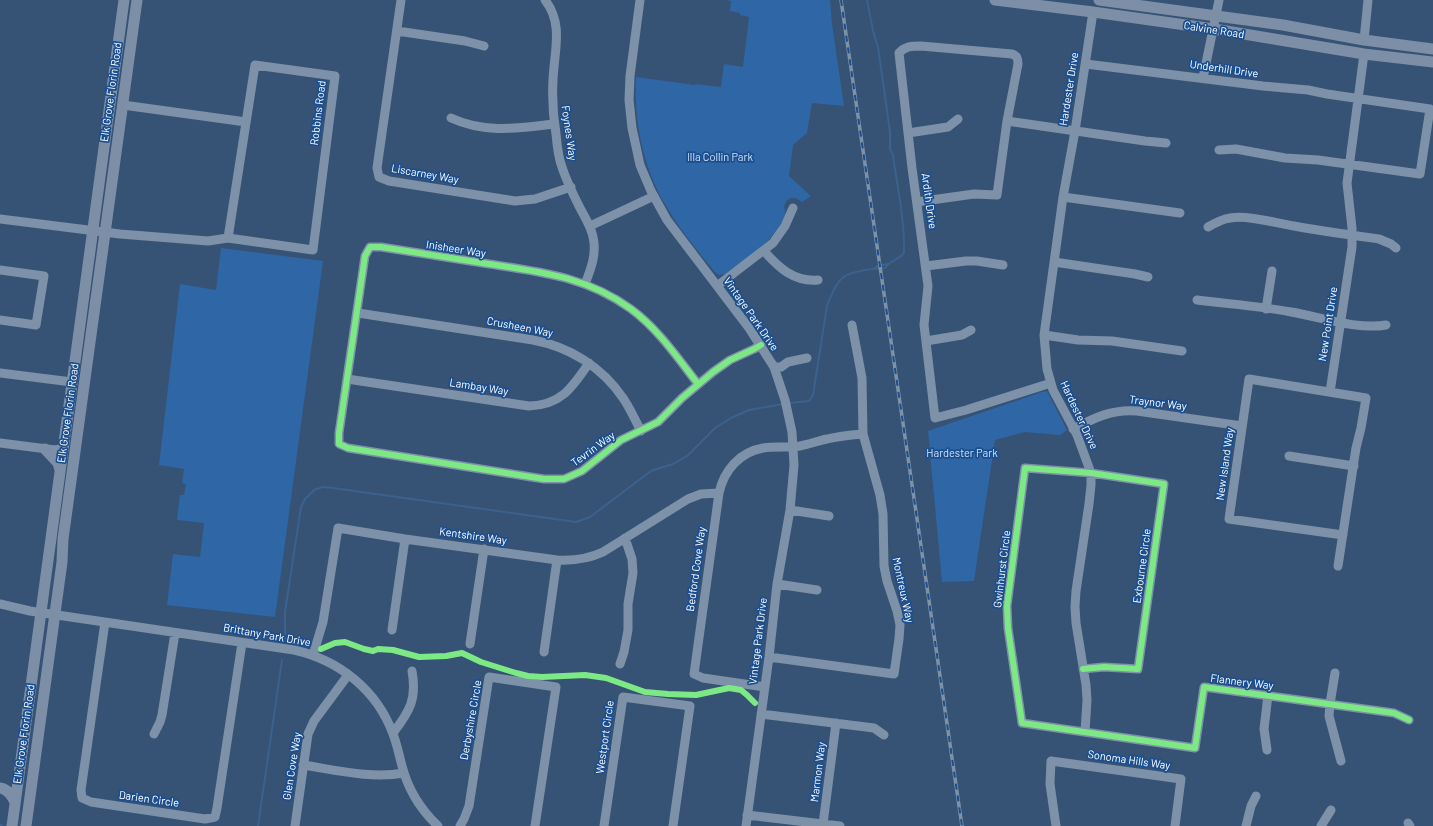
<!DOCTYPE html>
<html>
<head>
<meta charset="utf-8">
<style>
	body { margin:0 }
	canvas { display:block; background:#365274 }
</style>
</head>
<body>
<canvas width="1433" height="826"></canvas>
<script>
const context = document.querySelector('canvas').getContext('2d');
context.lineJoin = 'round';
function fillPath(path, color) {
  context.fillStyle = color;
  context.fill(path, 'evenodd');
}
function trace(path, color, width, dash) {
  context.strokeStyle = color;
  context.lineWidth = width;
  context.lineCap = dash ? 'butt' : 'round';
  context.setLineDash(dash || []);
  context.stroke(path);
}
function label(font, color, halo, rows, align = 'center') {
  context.font = font + ' Barlow,sans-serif';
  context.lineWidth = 3.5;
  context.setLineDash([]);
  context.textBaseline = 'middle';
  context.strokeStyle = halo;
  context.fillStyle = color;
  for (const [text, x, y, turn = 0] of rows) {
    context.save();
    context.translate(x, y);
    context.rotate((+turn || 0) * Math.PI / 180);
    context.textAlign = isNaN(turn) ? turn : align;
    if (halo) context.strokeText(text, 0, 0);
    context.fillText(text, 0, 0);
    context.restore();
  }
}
const green = new Path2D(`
	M725,0H830L832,24L844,106L812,103L807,133L793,145L789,176L811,196L802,202C797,198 790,195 786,202C783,205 785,209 785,213C785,218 782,222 780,225C768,246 744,260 725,274L719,275L714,271C698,251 681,231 668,209C643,169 634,123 636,77L695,85V84L721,87L724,64L743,67L749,17L740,15V13L730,11L731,1Z
	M221,248L323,261L275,617L167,605L173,554L200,557L204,523L177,520L180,495H184L186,484L182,483L184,469L159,465L180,284L216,290Z
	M1047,391L1067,430L1060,435L1025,432L995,440L974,581L942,582L928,431L1042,392Z`);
const stream = new Path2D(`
	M875,268L877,266L888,264
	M789,403L809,401L813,395L827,306C831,296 836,282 845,276C852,272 864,270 873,269C877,268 881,269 885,268C890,261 899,259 904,253C905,220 897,187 893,155L890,149V132L878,47L873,31L867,0
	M285,638V612L301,507L305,499L314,490L323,487L333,488L576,522L590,517L651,471L673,464L687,456L715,428L731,418L749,410L783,404
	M0,825H2
	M258,826L282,660`);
const minor = new Path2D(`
	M401,0L377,168L379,177L389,181L515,201L535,199L571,187
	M545,0C564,24 554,52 553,80C552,98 553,116 556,134C557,145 558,157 562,167C566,180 573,194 579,206C584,216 591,226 593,237C597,253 591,269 585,284
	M640,0L630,76L629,100L632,128L640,165L651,191L667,220L749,328L774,367L785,400L792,432L794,465L790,510L777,584L769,657L746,826
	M397,31L465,41L484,46
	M1364,40L1368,0
	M1086,64L1263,86L1308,90L1327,94L1430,109L1420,174L1318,160L1285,158L1236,149L1219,150
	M1203,78L1219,0
	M123,105L246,122
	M451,118C486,134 518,128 554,124
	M1007,121L1145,141L1166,143
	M908,133L948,127L958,119
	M1063,197L1180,213
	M917,202L974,194L997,195L1007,121L1018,64C1018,58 1017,56 1012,54L921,46C912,46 905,46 899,53L912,168L928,286L924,325L935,418L966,410L1051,383
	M0,219L120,234L208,241L228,238L313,250L335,76L255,65L228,238
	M590,226L654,196
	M1208,227C1215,223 1222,219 1230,218C1248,215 1276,223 1294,226C1322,231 1351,235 1379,239L1391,244L1396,248
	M764,251C779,268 794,282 818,280
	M1054,262L1135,274L1148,277
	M926,266L966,261H977L1003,265
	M0,270L44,276L36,325L0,320
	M717,286L773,243L785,226L793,208
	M1197,300C1228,304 1260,306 1291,312C1320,317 1357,330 1386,325
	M1266,309L1272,271
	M358,313L533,340C570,347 602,367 623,398C630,408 635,420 641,431
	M1044,335L1078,340L1112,341L1182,351
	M926,341L962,335L971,330
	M774,367H781L788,362L807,358
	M0,373L72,382
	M347,379L529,406C561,405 572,388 589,363
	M698,384C677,357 658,329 631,309C587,277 542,272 489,264C453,258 417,253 381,247H370L365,256L339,433V444L348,448L544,479H564L582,471L621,440L658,422L682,398L713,372L730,360L754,349L761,345
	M1330,392L1352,247V228L1347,183L1364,54
	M1073,429C1094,418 1112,409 1137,411L1242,426
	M0,443L55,450L60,449L64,444
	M1289,456L1354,466
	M790,510L829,516
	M1338,566L1356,448L1361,428L1366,398L1249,379L1229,519L1343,535
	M777,584L817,590
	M0,604L30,611L294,650C339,660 377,690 393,734C397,744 399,755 402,766C408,789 421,810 438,826
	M105,622L81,790L82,798L91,802L205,819L215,817L217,808L242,643
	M392,630L405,539
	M470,644L484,549
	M544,652L557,560
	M313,655L323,622L338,528L405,539L557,560C573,561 588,559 603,552L688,499L701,494L719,493
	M769,657L894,674L899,639L900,625L897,611L887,581L884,566L883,514L880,495L863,434L862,378L852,325
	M620,664L624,652L628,630V604L633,573L632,559L625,538
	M1083,669L1104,667L1138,669L1164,484L1091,473L1025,468L1007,606L1008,628L1022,723L1195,748L1204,687L1394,713L1409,720
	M1335,673L1330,704L1329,716L1341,761
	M765,687L703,678L694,674L719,493C724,470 740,452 763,448C775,446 788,448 800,446C809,444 818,441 827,439C839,436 851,435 863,434
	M761,714L874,728L884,735
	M1085,732L1087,700L1086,685L1076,623L1075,607L1076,591L1089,504L1091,485V473L1077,435L1053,390L1047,369L1044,335L1063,197L1075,131L1093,12
	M393,733C410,711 417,699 412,671
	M154,734L160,722L162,715L175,633
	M1267,750L1264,729L1268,695
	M303,765C336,770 371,779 404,773
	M747,815L840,826
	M1408,823L1410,826
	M823,824L836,723
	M295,826L308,734L314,721L348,675
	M460,826L464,819L469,806L489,677L556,687L535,826
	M604,826L623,697L690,706L673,826
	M1056,826L1050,784L1051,761L1181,779L1175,826
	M1246,826L1251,806L1256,796
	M1321,826L1331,810`);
const major = new Path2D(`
	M995,0L1093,12L1214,29L1364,54L1433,62
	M1099,0L1283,25L1364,40L1433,49
	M45,449L58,463L60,470
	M0,788C8,789 12,796 15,802
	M12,826L124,0
	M26,826L62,562L63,539L137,0`);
const rail = new Path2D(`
	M841,0L962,826`);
const cycleway = new Path2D(`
	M698,384C677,357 658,329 631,309C587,277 542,272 489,264C453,258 417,253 381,247H370L365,256L339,433V444L348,448L544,479H564L582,471L621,440L658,422L682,398L713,372L730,360L754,349L761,345
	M321,649L335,643L345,642L364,649L373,651L378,649L393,650L419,657L446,656L462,653L481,662L516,673L528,676L542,677L585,675L606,678L645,692L668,694L696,695L729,688L741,690L747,695L755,703
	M1083,669L1104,667L1138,669L1164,484L1091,473L1025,468L1007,606L1008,628L1022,723L1195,748L1204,687L1394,713L1409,720`);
const streetNames = [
	["Calvine Road",1214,30,9],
	["Underhill Drive",1224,69,8],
	["Hardester Drive",1069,89,-81],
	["Elk Grove Florin Road",111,92,-82],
	["Robbins Road",318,113,-83],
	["Foynes Way",569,133,82],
	["Liscarney Way",425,174,10],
	["Ardith Drive",929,201,82],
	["Inisheer Way",456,249,9],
	["Vintage Park Drive",751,314,55],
	["New Point Drive",1328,324,-81],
	["Crusheen Way",520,327,11],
	["Lambay Way",479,387,9],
	["Traynor Way",1158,403,7],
	["Elk Grove Florin Road",68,413,-82],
	["Hardester Drive",1079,415,65],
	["Tevrin Way",593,449,-36],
	["New Island Way",1225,464,-82],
	["Kentshire Way",473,536,8],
	["Exbourne Circle",1142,566,-82],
	["Bedford Cove Way",696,569,-82],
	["Gwinhurst Circle",1002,569,-83],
	["Montreux Way",903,590,78],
	["Brittany Park Drive",267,635,10],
	["Vintage Park Drive",758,641,-83],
	["Flannery Way",1242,682,7],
	["Derbyshire Circle",471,720,-80],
	["Elk Grove Florin Road",24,734,-82],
	["Westport Circle",605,737,-82],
	["Sonoma Hills Way",1129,760,8],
	["Glen Cove Way",292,766,-81],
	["Marmon Way",818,772,-83],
	["Darien Circle",149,799,8]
];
const parkNames = [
	["Illa Collin Park",720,157],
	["Hardester Park",962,453]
];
fillPath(green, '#2f66a5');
trace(stream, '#3b618d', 2);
trace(minor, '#7d92a8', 9);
trace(major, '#7d8ea7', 11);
trace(rail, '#7e92a7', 3.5);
trace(rail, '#1b4f8f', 2, [6]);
trace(cycleway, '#7ce984', 6);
label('11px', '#fff', '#1b4f8f', streetNames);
label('11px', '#cfe3fa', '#1b4f8f', parkNames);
</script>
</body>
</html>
